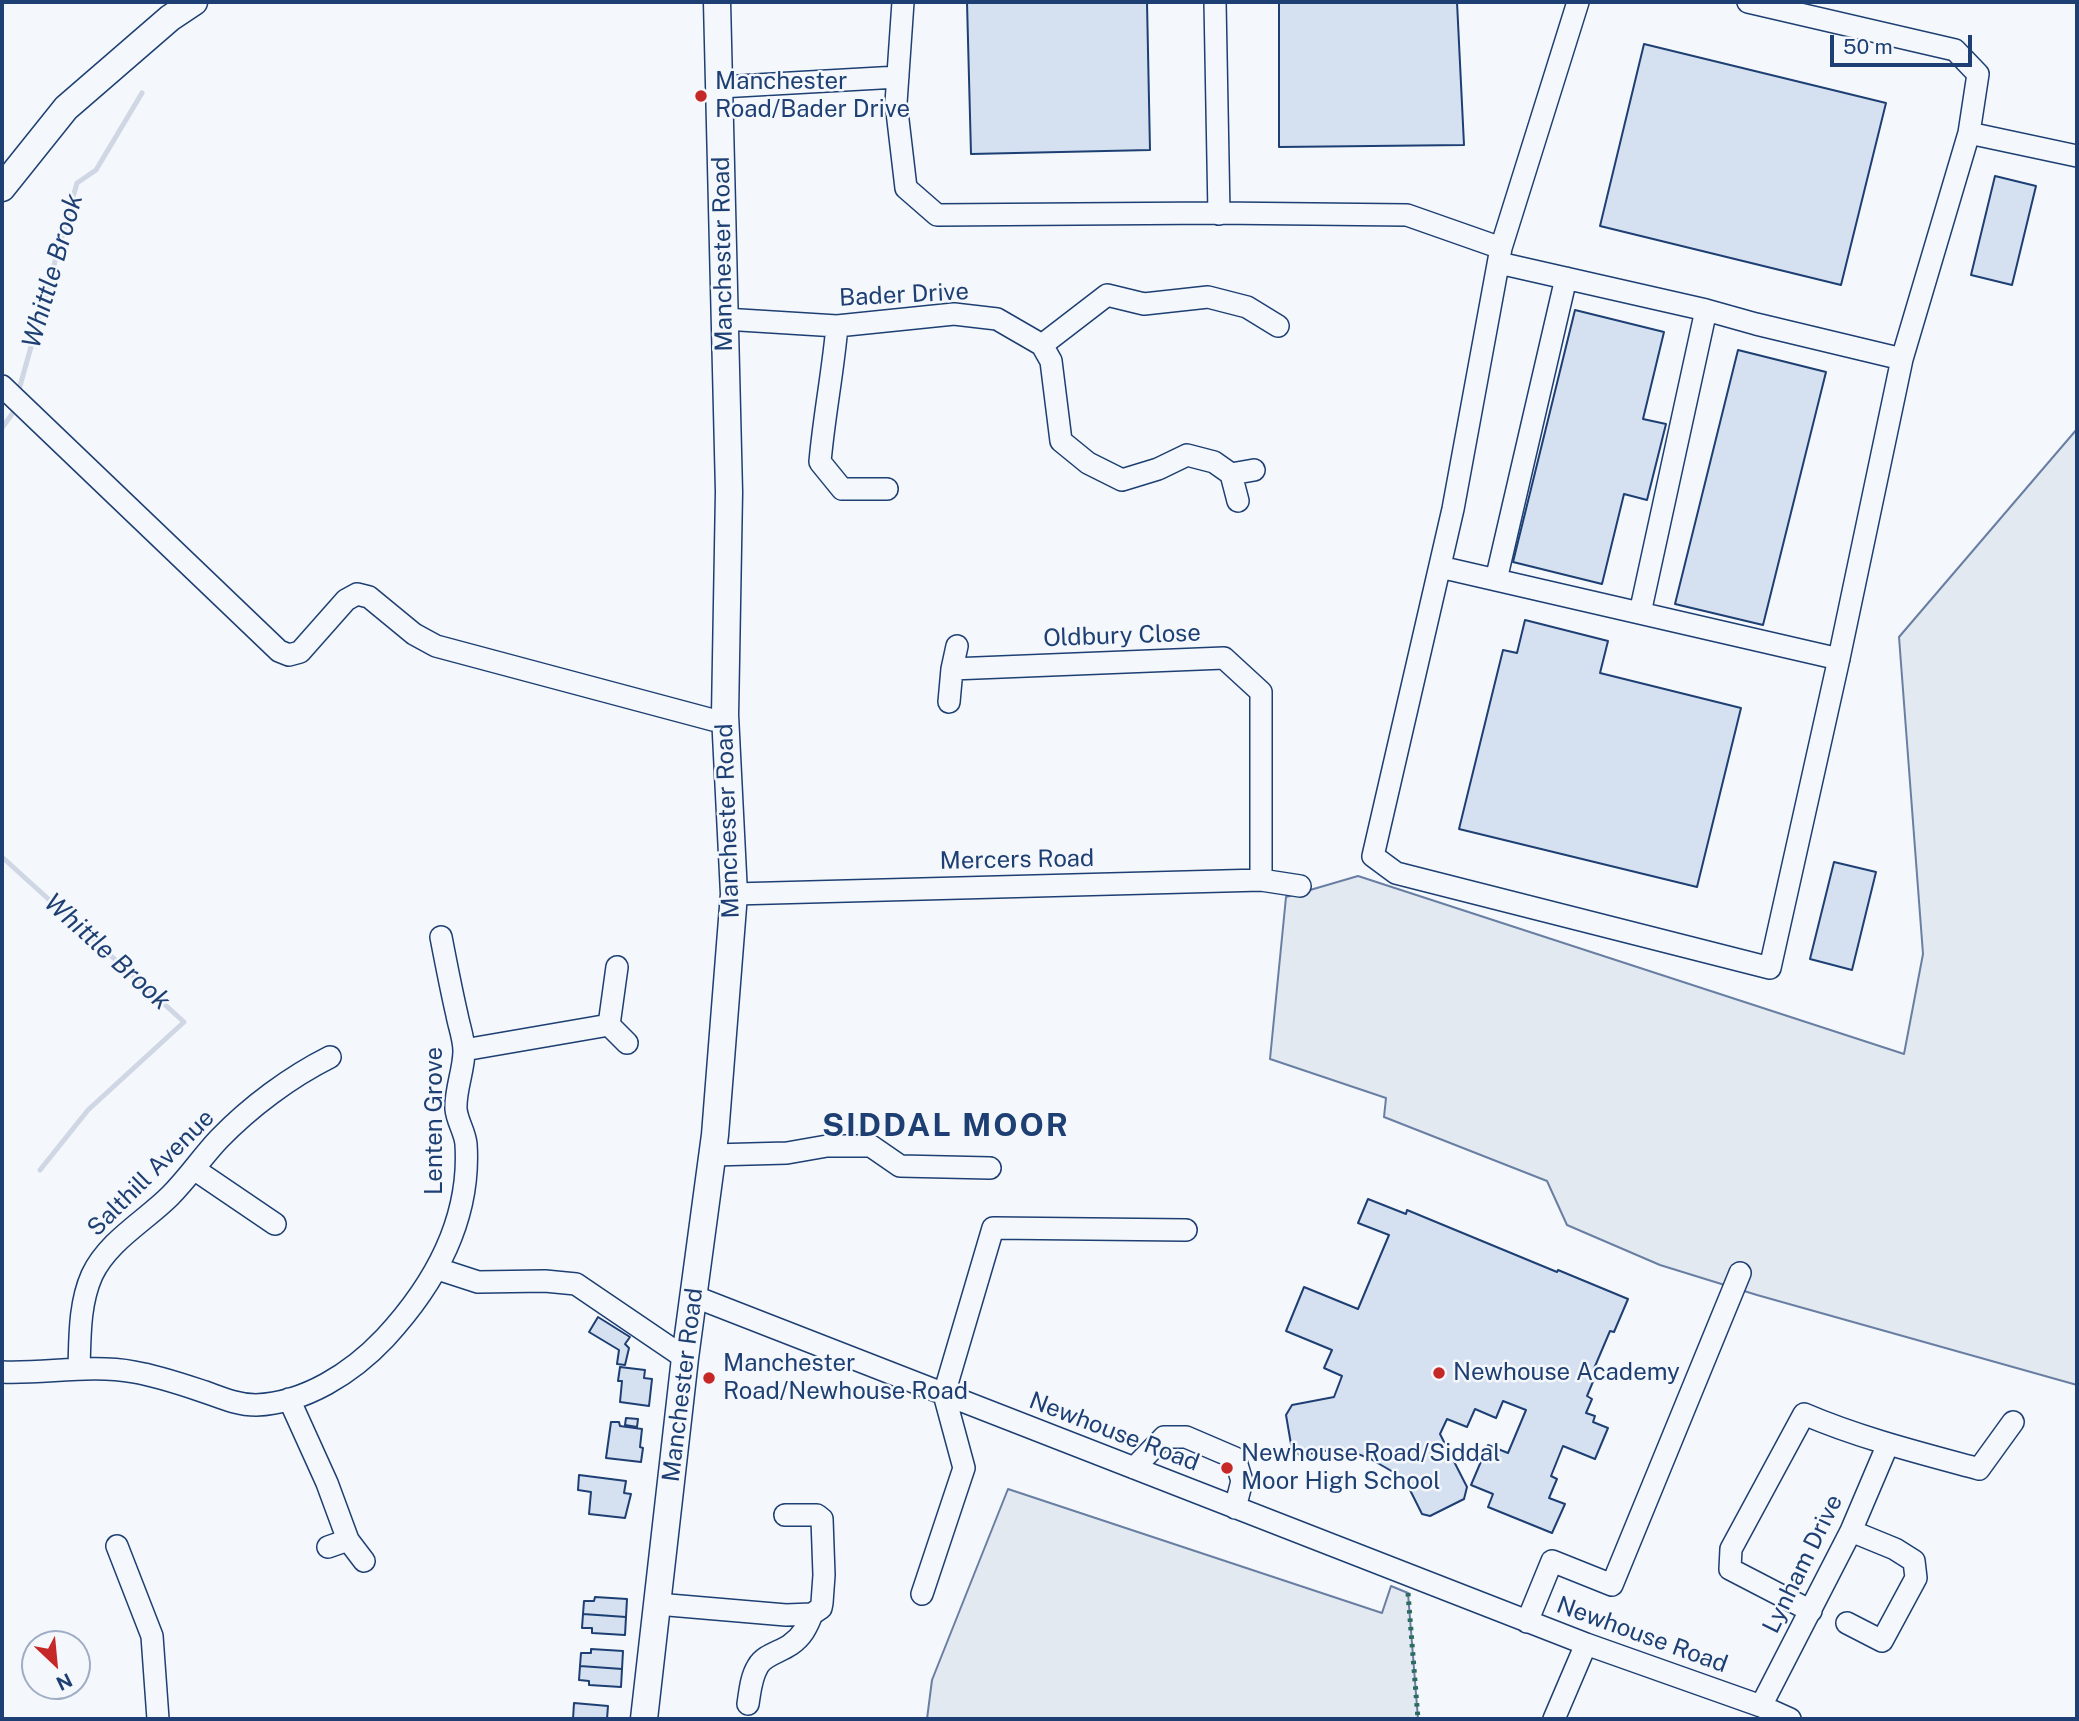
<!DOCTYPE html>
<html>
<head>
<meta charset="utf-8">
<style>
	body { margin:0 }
	#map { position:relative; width:2079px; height:1721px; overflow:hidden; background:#f4f7fb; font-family:"Public Sans",sans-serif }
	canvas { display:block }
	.frame { position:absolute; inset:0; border:4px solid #1d3f73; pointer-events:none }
	.north { position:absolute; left:21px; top:1630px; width:70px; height:70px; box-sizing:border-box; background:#f4f7fb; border:2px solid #9eadc5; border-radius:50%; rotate:154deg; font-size:19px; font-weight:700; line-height:28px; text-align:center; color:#1d3f73 }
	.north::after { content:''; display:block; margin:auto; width:24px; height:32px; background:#c62828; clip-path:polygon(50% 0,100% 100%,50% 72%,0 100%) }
	.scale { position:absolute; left:1830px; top:35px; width:142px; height:32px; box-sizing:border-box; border:4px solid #1d3f73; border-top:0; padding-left:9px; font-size:21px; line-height:24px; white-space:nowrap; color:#1d3f73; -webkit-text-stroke:5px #f4f7fb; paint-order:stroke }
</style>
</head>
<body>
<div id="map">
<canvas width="2079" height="1721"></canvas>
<div class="frame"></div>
<div class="north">N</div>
<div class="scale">50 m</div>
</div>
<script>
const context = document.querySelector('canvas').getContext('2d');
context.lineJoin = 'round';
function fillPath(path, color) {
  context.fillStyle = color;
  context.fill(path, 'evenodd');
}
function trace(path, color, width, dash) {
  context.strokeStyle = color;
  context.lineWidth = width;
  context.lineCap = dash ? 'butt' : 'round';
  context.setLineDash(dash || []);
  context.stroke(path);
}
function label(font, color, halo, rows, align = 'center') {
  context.font = font + ' "Public Sans",sans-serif';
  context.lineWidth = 5;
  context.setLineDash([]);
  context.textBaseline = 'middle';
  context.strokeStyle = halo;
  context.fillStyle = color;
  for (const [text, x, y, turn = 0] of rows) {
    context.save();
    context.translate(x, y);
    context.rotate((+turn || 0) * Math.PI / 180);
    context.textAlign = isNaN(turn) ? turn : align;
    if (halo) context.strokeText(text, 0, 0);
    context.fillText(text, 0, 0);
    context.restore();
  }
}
const green = new Path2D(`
	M2077,429V1385L1757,1295L1660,1265L1567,1225L1547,1181L1384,1117L1386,1098L1270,1059L1286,897L1358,876L1904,1054L1923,954L1899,637Z
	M1008,1489L1382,1613L1391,1586L1408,1593L1418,1719H927L932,1680Z`);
const stream = new Path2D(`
	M20,386L77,183L96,170L142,93
	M2,428L12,414
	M2,857L184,1022L88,1110L40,1170`);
const building = new Path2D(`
	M967,2H1147L1150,150L971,154Z
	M1279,2H1457L1464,145L1279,147Z
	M1644,44L1886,103L1841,285L1600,226Z
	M1995,176L2036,186L2012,285L1971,275Z
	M1575,310L1664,332L1643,419L1666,424L1647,500L1624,494L1602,584L1513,562Z
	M1738,350L1826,372L1763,625L1675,604Z
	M1525,620L1608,641L1600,673L1741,708L1697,887L1459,829L1503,650L1517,653Z
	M1834,862L1876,872L1852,970L1810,959Z
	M1368,1199L1406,1214L1407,1210L1557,1272L1558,1270L1628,1299L1614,1332L1610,1331L1593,1371L1597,1372L1587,1396L1592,1399L1586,1413L1595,1416L1593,1422L1608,1428L1595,1459L1563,1446L1551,1476L1557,1479L1549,1498L1565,1504L1552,1533L1488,1507L1493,1494L1471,1485L1488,1445L1508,1453L1526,1410L1503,1401L1496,1418L1475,1409L1467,1427L1447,1419L1440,1434L1467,1487L1464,1499L1430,1516L1422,1514L1409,1488L1400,1476L1369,1458L1346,1450L1322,1451L1301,1456L1292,1450L1286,1415L1292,1405L1334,1397L1342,1376L1324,1368L1332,1350L1286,1331L1304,1287L1358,1309L1389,1235L1358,1223Z
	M598,1317L630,1337L625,1344L629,1348L625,1365L617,1364L619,1350L589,1332Z
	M620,1367L645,1370L644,1378L652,1379L649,1406L620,1402L622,1381H618Z
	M626,1418L638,1419L637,1427L625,1425Z
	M611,1422H619L620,1426L642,1429L640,1447L643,1448L641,1462L606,1458Z
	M579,1475L626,1481L624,1493L631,1494L625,1518L589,1514L591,1492L578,1490Z
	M595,1597L627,1599L626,1617L583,1614L584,1601H594Z
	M583,1614L626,1617L625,1635L592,1633V1628H582Z
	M591,1649L623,1651L622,1669L580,1666L581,1653H591Z
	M580,1666L622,1669L621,1687L589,1685V1681L579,1680Z
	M574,1703L608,1706L607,1719H573Z`);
const minor = new Path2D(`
	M903,2L896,103L906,188L937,215L1216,213L1407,215L1501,248
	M1215,2L1219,214
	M1578,2L1501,248L1453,509L1373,856L1396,873L1770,968L1838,663L1902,359L1969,133L1978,74L1955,50L1748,2
	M720,87L898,77
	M1969,133L2077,156
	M1499,263L1706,310L1756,324L1902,359
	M724,319L837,326L954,314L997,319L1042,345L1051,361L1061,441L1088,463L1122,480L1158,469L1187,455L1214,462L1231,474L1238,501
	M837,326C833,372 824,416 820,462L842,489H887
	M1042,345L1107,295L1144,304L1208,297L1247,307L1278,326
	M2,386L279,651L289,655L300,652L346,600L357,594L369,597L414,634L436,646L713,720H726
	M1231,474L1254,470
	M1440,567L1839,659
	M1496,580L1566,278
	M1640,613L1706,310
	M952,669L1224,658L1261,692V880
	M949,702L952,669L957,646
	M734,894L1261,880L1300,886
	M617,967L609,1025L627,1043
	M464,1050L609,1025
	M713,1155L787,1153L827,1146H871L900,1166L990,1168
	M194,1169L275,1224
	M438,1269L478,1282L545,1281L576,1284L685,1358
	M693,1296L1586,1644L1761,1706L1790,1719
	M79,1369C80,1338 79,1304 92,1275C108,1241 145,1221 170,1196C188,1178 202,1157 219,1139C250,1107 290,1077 330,1057
	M2,1372C45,1374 90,1364 134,1372C158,1376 181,1384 205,1392C222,1398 238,1405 256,1405C305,1403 352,1373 385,1338C435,1284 471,1220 466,1144C465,1132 457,1121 456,1109C455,1090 464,1070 464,1051C464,1039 459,1026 457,1015C451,989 446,963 441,937
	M289,1399L327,1483L348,1540L364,1561
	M1134,1468L1164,1437H1186L1235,1458L1242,1481L1235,1508
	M117,1546L152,1636L158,1719
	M328,1547L348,1540
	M922,1594L964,1468L944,1394L993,1228L1186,1230
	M657,1604L786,1615L812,1614L821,1608L822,1603L824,1575L822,1519L817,1515H785
	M1811,1611L1730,1569L1731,1549L1804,1414C1860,1438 1920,1453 1979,1469L2013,1422
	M1527,1622L1552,1561L1612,1585L1740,1273
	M1847,1623L1882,1641L1916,1578L1914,1561L1895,1549L1851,1531
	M748,1704C750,1691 751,1677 758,1666C764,1655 780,1652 790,1645C802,1637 807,1627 812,1614
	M1761,1706L1851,1531L1888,1444
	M1554,1719L1586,1644`);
const major = new Path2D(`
	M2,188L66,108L170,18L194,2
	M644,1719L685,1358L715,1135L734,894L725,715L729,492L717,2`);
const hedge = new Path2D(`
	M1408,1593L1418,1719`);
const markers = [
	[701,96,7,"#c62828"],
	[1439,1373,7,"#c62828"],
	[709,1378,7,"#c62828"],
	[1227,1468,7,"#c62828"]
];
const poiNames = [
	["Manchester",715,82],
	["Road/Bader Drive",715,110],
	["Manchester",723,1364],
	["Road/Newhouse Road",723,1392],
	["Newhouse Academy",1453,1373],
	["Newhouse Road/Siddal",1241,1454],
	["Moor High School",1241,1482]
];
const streetNames = [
	["Manchester Road",723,254,-91],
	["Bader Drive",904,295,-3],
	["Oldbury Close",1122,636,-2],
	["Manchester Road",728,821,-92],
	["Mercers Road",1017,860,-1],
	["Lenten Grove",435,1121,-90],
	["Salthill Avenue",151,1173,-45],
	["Manchester Road",683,1385,-83],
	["Newhouse Road",1114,1432,21],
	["Lynham Drive",1803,1564,-64],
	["Newhouse Road",1642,1635,20]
];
const waterNames = [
	["Whittle Brook",53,271,-74],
	["Whittle Brook",107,952,42]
];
const districtNames = [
	["SIDDAL MOOR",946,1126]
];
fillPath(green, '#e3e9f0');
trace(green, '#687fa3', 2);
trace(stream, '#cfd7e4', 5);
fillPath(building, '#d5e0f0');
trace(building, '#1d3f73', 2);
trace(minor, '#1d3f73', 24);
trace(major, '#1d3f73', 29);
trace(minor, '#f4f7fb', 21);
trace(major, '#f4f7fb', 26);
trace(hedge, '#2c6c60', 5, [3.5, 5]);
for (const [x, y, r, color] of markers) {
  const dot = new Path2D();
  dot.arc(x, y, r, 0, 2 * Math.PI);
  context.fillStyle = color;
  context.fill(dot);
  trace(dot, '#f4f7fb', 2.5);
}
label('24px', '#1d3f73', '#f4f7fb', poiNames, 'left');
label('24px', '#1d3f73', '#f4f7fb', streetNames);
label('italic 26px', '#1d3f73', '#f4f7fb', waterNames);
context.letterSpacing = '2px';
label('bold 32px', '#1d3f73', '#f4f7fb', districtNames);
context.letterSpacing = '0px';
</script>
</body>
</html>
